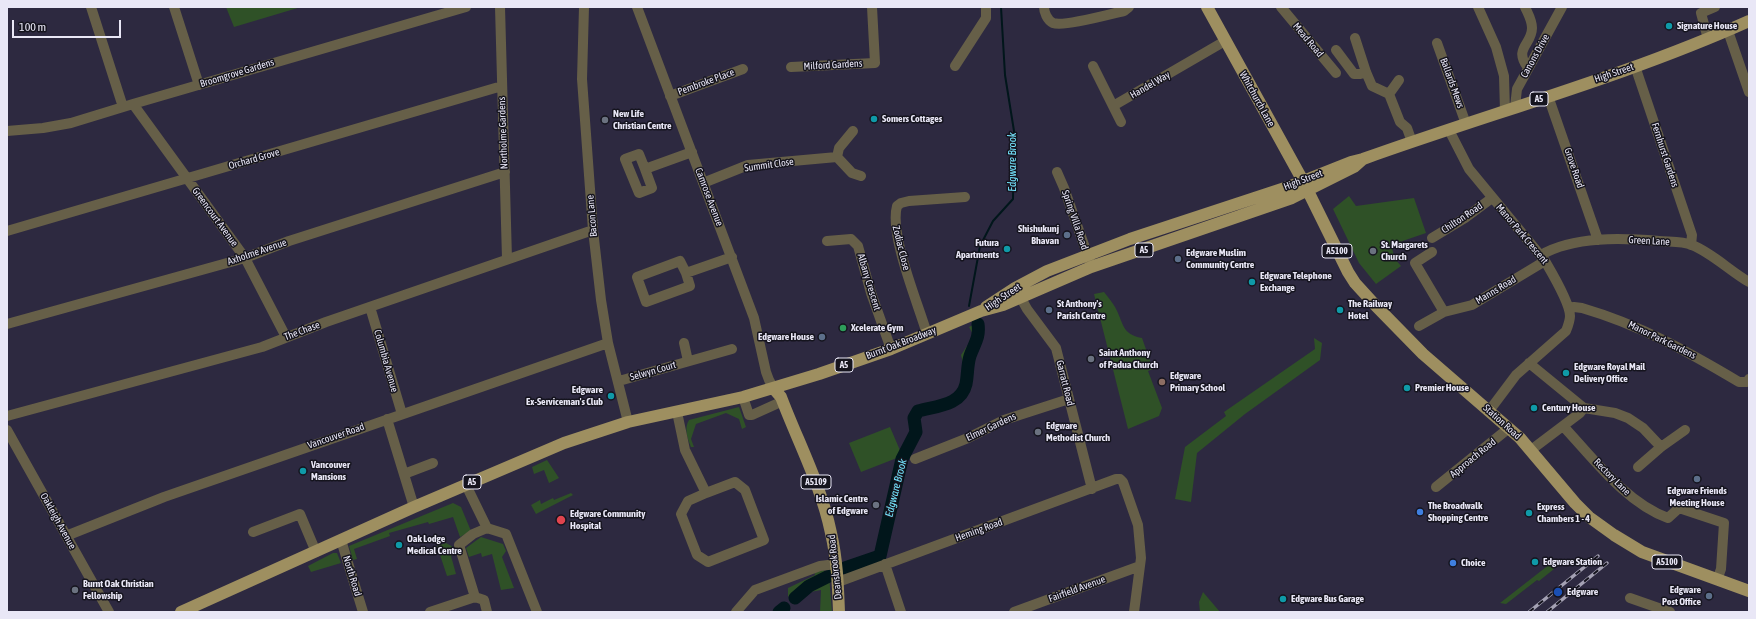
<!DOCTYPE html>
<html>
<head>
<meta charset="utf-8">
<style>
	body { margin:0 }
	#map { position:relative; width:1756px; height:619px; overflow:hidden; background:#2d2940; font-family:"Asap Condensed",sans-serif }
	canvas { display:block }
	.frame { position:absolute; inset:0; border:8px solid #e9e7f6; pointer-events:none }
	.scale { position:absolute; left:12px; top:20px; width:109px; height:18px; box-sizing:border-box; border:2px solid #e9e7f6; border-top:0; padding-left:5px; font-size:12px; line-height:14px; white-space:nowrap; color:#e9e7f6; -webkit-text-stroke:3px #15141e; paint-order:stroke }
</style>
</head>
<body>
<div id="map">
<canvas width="1756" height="619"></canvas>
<div class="frame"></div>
<div class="scale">100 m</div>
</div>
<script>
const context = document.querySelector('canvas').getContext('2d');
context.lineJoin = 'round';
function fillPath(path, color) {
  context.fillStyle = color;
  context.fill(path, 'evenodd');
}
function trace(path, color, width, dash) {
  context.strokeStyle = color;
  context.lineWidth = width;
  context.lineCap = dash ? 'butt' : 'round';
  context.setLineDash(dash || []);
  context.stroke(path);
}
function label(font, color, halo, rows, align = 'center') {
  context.font = font + ' "Asap Condensed",sans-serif';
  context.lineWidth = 3;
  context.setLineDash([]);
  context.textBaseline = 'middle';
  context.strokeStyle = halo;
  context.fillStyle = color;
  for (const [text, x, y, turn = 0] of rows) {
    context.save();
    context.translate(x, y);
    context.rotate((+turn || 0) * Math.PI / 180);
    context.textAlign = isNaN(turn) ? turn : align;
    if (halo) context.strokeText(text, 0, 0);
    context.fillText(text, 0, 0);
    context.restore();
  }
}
const green = new Path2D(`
	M226,7H301L234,27Z
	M1349,196L1356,206L1414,198L1426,233L1391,245L1395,259L1401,266L1376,284L1359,263L1333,209Z
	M1104,292C1108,297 1112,302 1115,307C1124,323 1121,334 1142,338L1153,369L1148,371L1162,408L1159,416L1128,429L1094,294Z
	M981,321L982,329L971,366L970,380L962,399L916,415L919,429L903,466L899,479L896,508L882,558L879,560L902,456L861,472L849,443L890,427L902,455L912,432L911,415L914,409L956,394C964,378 966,373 961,355L967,346L972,345L974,336L969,327Z
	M1314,338L1322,343L1320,360L1245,414L1197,453L1191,502L1175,499L1185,447L1226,416L1224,412L1315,349Z
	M739,407L746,427L742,429L739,419L726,413L696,424L691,439L694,447H691C687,438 684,428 689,420Z
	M547,460L559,478L549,483L544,470L534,474L532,467Z
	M571,493L573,495L536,514L531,505L540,500L541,504L553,498L554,500Z
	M453,503L461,507L471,531L460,537L453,517L429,524L428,522L389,533L390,536L354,549L357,559L353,560L349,546Z
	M481,537L503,544L506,551L502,557L514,588L501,590L492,554L482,557L481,553L469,557L466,548Z
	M446,543L457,549L458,553L451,556L456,574L447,576L437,546Z
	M333,553H337L341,563L311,572L308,566Z
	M1550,564L1554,569L1539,581L1537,580L1506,604L1500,603Z
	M823,570L829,575L832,612H820L821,590L805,593L797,601L788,596V588L815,575L814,571Z
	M1203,592L1220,612H1200L1199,602Z`);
const stream = new Path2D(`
	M969,306L980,246L993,221L1013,199L1014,131L1005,75L1001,7`);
const river = new Path2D(`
	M845,568L880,556L902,459L916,432L914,418L918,411C936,406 961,406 966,384C968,374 967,366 970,356C974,344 980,338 978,324
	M795,598L809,586L829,576
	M779,612L784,608`);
const minor = new Path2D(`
	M91,7L123,107
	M174,7L199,85
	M500,7L507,259
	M584,7L582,79L593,230L601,300L608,343L628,422
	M637,7L754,318L766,372L769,380L774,389
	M1044,7C1044,12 1047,20 1053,23C1064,27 1110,14 1124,11L1129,7
	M1281,7L1336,73
	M1478,7L1496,47L1504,76L1505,111
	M1525,7C1528,14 1532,20 1532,28C1532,45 1513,48 1528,68
	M1728,31L1749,92
	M1355,38L1366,72L1372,86L1389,94
	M1708,39L1701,13L1715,7
	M1437,43L1466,124
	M1336,50L1354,74H1360L1366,72
	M955,66L986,18V7
	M1093,66L1113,106L1225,41
	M1635,66L1692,235L1691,245
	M791,67L875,63L872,7
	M1399,80L1389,94L1400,122L1407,128L1412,142
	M670,96L743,69
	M1548,96L1598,240
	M133,104L245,258L286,337
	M1113,106L1121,122
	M1515,107L1517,89L1562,7
	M1449,130L1469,169L1545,261C1552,273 1570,303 1570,316C1570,321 1568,326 1566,331L1516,375L1489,411
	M7,131L43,128L71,123L133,104L466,7
	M837,157L852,173L861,176
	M837,157L839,148L853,131
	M645,169L652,188L639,193L625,159L639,154L645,169L692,152
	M1057,172L1064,188L1090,262
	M703,183L748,165L837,157
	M7,231L502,86
	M1432,238L1465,218L1492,198
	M827,241L851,239L858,246L871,293L891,349
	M1541,255C1574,236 1622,238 1659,241C1670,242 1682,241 1692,245C1712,253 1730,271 1749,282
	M686,273L690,286L646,302L637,277L680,261L686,273L732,257
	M1017,291L1027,309L1056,348L1092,489
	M370,307L402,414
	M1569,308L1574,307L1582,308C1640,325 1687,351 1739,382H1747L1749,379
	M1444,312L1472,305L1545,261
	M7,324L245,258L289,241L505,172
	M1419,326L1444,312L1415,263L1432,252
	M927,334C918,303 889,235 897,206L901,203L909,201L965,197
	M684,343L688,361
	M1529,363L1584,408L1615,413L1628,418L1643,428L1661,447
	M619,381L732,349
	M743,397L749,415H752L783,401
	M677,412L685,450L706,493L735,482L745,490L764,540L708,562L697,555L681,514L688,501L706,493
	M7,416L262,347L326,322L593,230
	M387,419L414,507
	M1563,426C1593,458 1626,503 1668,518L1679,508L1724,523L1721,569L1717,580
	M7,430L109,612
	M1531,450L1580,413L1584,408
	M915,459L968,438L1004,420L1069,399
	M1638,467L1661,447L1685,430
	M404,474L433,463
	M466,485L487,528L506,534L537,612
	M1436,487L1509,428
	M487,528L473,534L459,545L475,597L484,600L487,612
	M253,532L300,514L316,552
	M66,536L164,497L608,343
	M341,540L363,612
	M885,564L901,612
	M838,582L1116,479H1120L1123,482L1138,525L1141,558L1134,612
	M1630,598L1670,612
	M430,612L475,597
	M736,612L755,590L820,566L836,564
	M1014,612L1140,566`);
const major = new Path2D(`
	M1207,7L1303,181L1348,272L1355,283L1376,306L1423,354L1520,438L1575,503L1589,517L1614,535L1642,552L1749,591
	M986,307L1015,288L1047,271L1130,239L1288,187L1351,162L1363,159C1491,113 1624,77 1749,21
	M774,389L781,397C798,442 821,485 831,533C837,559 838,585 839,612
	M181,612L414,507L564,443L628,422L743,397L819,374L891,349L981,311L1003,305L1091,267L1292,198L1354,167L1363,159`);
const rail = new Path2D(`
	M1529,612L1598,556
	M1547,612L1607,563`);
const markers = [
	[1669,26,4,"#0f9aa8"],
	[874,119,4,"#0f9aa8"],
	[605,120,4,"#6b7280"],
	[1067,235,4,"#5c6f8a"],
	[1007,249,4,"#0f9aa8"],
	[1373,251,4,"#6b7280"],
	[1178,259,4,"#5c6f8a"],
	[1252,282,4,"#0f9aa8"],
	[1049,310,4,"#5c6f8a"],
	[1340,310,4,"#0f9aa8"],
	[843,328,4,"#2e9e5b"],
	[822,337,4,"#5c6f8a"],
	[1091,359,4,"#6b7280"],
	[1566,373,4,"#0f9aa8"],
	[1162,382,4,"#8d6e63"],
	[1407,388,4,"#0f9aa8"],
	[611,396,4,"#0f9aa8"],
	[1534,408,4,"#0f9aa8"],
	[1038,432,4,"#6b7280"],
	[303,471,4,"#0f9aa8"],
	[1697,479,4,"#5c6f8a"],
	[876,505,4,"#6b7280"],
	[1420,512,4,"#3f7fe0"],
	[1529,513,4,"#0f9aa8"],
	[561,520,5,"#e0444e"],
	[399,545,4,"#0f9aa8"],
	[1535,562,4,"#0f9aa8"],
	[1453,563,4,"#3f7fe0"],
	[75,590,4,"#6b7280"],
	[1558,592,5,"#1a4fb4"],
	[1709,596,4,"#5c6f8a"],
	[1283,599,4,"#0f9aa8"]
];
const shields = [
	[1539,99,18],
	[1144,250,18],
	[1337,251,30],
	[844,365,18],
	[472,482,18],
	[816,482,30],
	[1667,562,30]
];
const shieldNames = [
	["A5",1539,99],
	["A5",1144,250],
	["A5100",1337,251],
	["A5",844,365],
	["A5",472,482],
	["A5109",816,482],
	["A5100",1667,562]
];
const poiNames = [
	["Signature House",1677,26],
	["New Life",613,114],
	["Christian Centre",613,126],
	["Somers Cottages",882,119],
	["Shishukunj",1059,229,"right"],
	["Bhavan",1059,241,"right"],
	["Futura",999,243,"right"],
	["Apartments",999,255,"right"],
	["St. Margarets",1381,245],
	["Church",1381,257],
	["Edgware Muslim",1186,253],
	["Community Centre",1186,265],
	["Edgware Telephone",1260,276],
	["Exchange",1260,288],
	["St Anthony's",1057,304],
	["Parish Centre",1057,316],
	["The Railway",1348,304],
	["Hotel",1348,316],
	["Xcelerate Gym",851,328],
	["Edgware House",814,337,"right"],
	["Saint Anthony",1099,353],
	["of Padua Church",1099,365],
	["Edgware Royal Mail",1574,367],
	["Delivery Office",1574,379],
	["Edgware",1170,376],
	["Primary School",1170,388],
	["Premier House",1415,388],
	["Edgware",603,390,"right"],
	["Ex-Serviceman's Club",603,402,"right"],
	["Century House",1542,408],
	["Edgware",1046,426],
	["Methodist Church",1046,438],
	["Vancouver",311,465],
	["Mansions",311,477],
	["Edgware Friends",1697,491,"center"],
	["Meeting House",1697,503,"center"],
	["Islamic Centre",868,499,"right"],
	["of Edgware",868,511,"right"],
	["The Broadwalk",1428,506],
	["Shopping Centre",1428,518],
	["Express",1537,507],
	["Chambers 1 - 4",1537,519],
	["Edgware Community",570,514],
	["Hospital",570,526],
	["Oak Lodge",407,539],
	["Medical Centre",407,551],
	["Edgware Station",1543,562],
	["Choice",1461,563],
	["Burnt Oak Christian",83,584],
	["Fellowship",83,596],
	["Edgware",1701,590,"right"],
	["Post Office",1701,602,"right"],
	["Edgware",1567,592],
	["Edgware Bus Garage",1291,599]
];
const streetNames = [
	["Mead Road",1308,40,50],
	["Canons Drive",1535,56,-61],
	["Milford Gardens",833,65,-3],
	["Broomgrove Gardens",237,73,-17],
	["High Street",1614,73,-19],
	["Pembroke Place",706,82,-20],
	["Ballards Mews",1452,83,70],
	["Handel Way",1150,85,-30],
	["Whitchurch Lane",1257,99,61],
	["Northolme Gardens",503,133,-92],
	["Fernhurst Gardens",1665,155,72],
	["Orchard Grove",254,159,-16],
	["Summit Close",769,165,-8],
	["Grove Road",1574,168,71],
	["High Street",1303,180,-21],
	["Camrose Avenue",709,197,69],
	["Bacon Lane",592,216,-95],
	["Greencourt Avenue",215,217,54],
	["Chilton Road",1462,218,-34],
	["Spring Villa Road",1075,220,71],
	["Manor Park Crescent",1522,234,50],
	["Green Lane",1649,241,3],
	["Zodiac Close",901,248,76],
	["Axholme Avenue",257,252,-19],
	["Albany Crescent",869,282,73],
	["Manns Road",1496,290,-31],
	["High Street",1003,297,-34],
	["The Chase",302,331,-21],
	["Manor Park Gardens",1662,340,26],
	["Burnt Oak Broadway",901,343,-21],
	["Columbia Avenue",386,361,74],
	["Selwyn Court",653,371,-16],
	["Garratt Road",1065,383,76],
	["Station Road",1502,422,42],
	["Elmer Gardens",991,427,-25],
	["Vancouver Road",336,436,-19],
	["Approach Road",1473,458,-39],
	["Rectory Lane",1612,477,45],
	["Oakleigh Avenue",58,521,61],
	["Heming Road",979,530,-20],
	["Deansbrook Road",835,567,-96],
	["North Road",352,576,73],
	["Fairfield Avenue",1077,589,-20]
];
const waterNames = [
	["Edgware Brook",1013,162,-90],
	["Edgware Brook",896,488,-76]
];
fillPath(green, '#2f5127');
trace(stream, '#01161b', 2);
trace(river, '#01161b', 13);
trace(minor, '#665f48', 10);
trace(major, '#9e8f60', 12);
trace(rail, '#a4a1b3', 3.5);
trace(rail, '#15141e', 2, [6]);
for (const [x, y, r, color] of markers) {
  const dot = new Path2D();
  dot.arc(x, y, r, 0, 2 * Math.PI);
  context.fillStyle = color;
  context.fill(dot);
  trace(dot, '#15141e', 1.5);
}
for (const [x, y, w] of shields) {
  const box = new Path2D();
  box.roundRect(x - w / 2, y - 7, w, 14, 3);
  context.fillStyle = '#15141e';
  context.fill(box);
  trace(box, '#e9e7f6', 1);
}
label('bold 9px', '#e9e7f6', null, shieldNames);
label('bold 10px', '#e9e7f6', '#15141e', poiNames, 'left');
label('10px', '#e9e7f6', '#15141e', streetNames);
label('italic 11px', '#75e6ff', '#15141e', waterNames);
</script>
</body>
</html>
